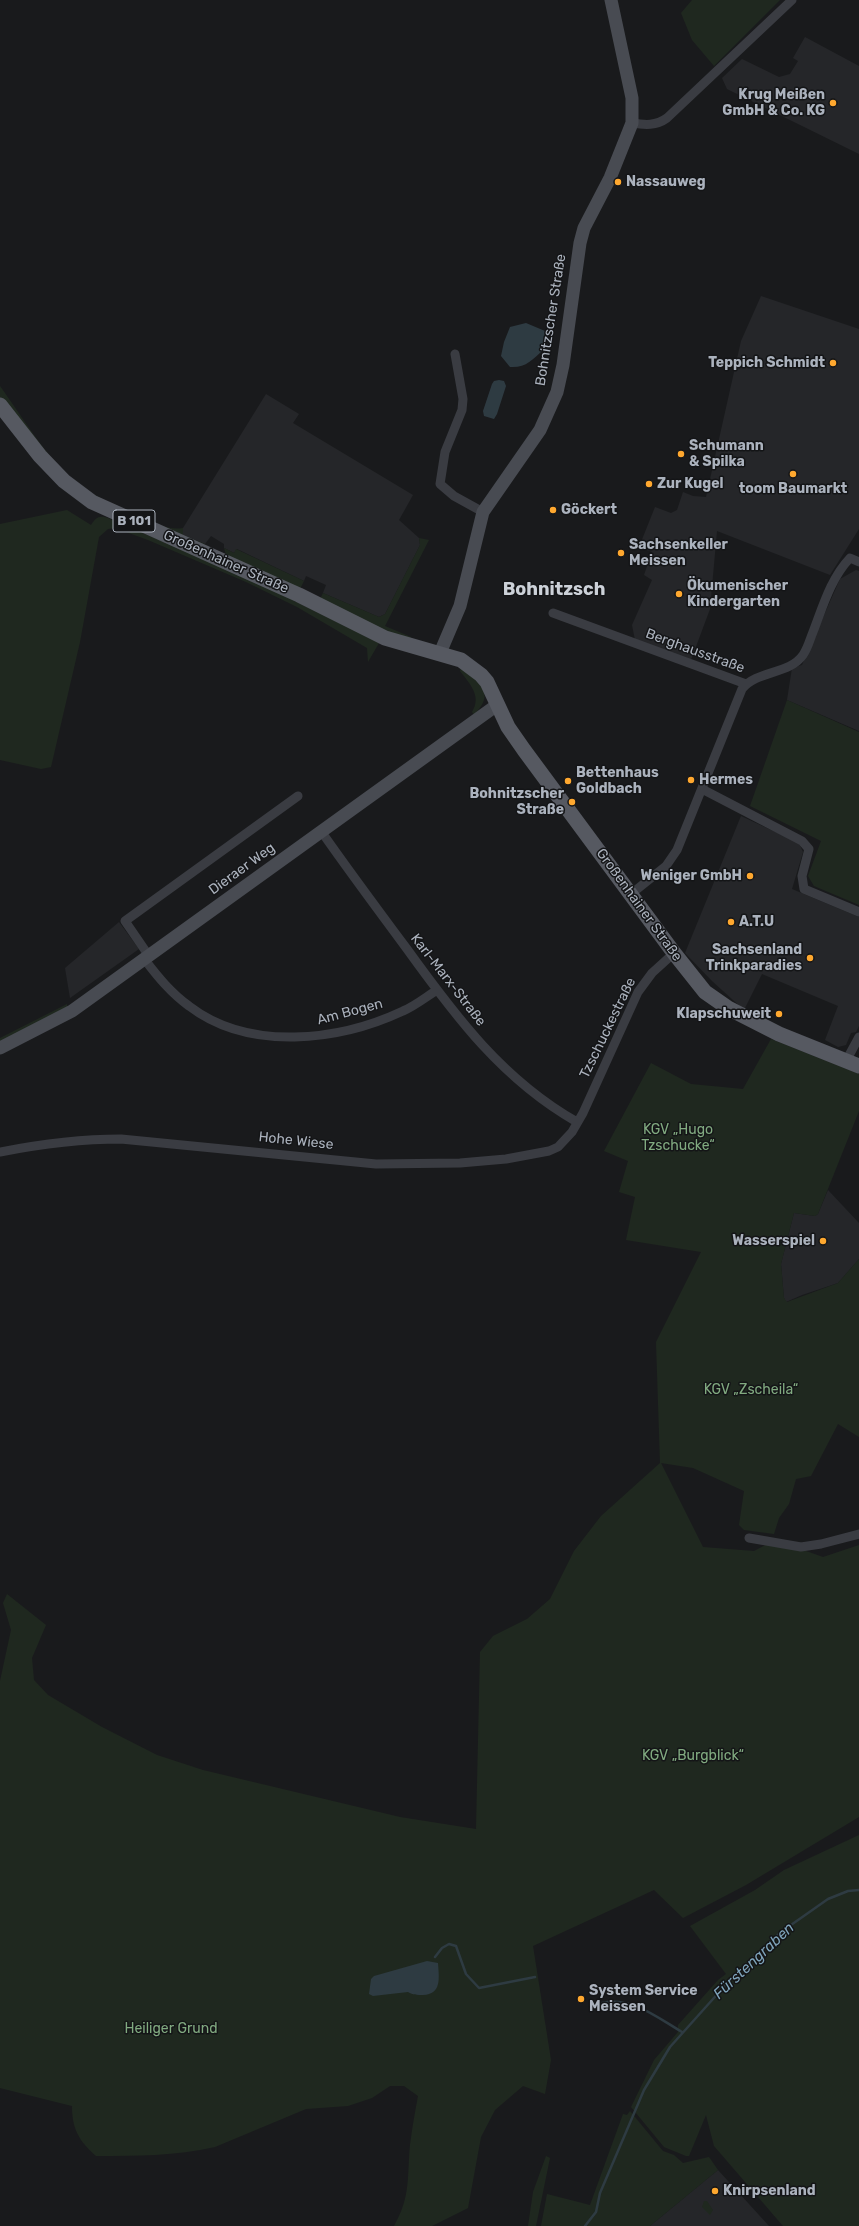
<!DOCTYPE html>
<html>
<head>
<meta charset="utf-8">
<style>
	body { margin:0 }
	canvas { display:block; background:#191a1c }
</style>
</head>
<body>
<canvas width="859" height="2226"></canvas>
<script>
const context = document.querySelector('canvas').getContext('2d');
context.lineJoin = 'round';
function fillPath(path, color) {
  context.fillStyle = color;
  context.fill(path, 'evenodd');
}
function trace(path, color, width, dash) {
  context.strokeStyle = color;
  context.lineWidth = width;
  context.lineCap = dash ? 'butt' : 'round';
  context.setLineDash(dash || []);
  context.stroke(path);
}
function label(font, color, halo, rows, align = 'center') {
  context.font = font + ' Rubik,sans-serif';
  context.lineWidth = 3;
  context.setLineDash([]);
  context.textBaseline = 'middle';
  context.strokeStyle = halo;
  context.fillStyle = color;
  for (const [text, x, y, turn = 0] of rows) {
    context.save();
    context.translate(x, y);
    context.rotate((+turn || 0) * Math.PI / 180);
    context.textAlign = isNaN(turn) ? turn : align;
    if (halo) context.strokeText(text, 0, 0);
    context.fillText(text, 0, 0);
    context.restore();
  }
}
const built = new Path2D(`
	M805,37L859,66V154L727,89L722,78L742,59L779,77L790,74L798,61L793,58Z
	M761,296L859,329V529L830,575L717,531L710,609L691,660L635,640L632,625L652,580L644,575L652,552L639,547L655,507L671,513L677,510L683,492L693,496L706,497L741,341Z
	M266,394L299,414L293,423L413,495L399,520L419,538L420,545L385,614L379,617L323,593L326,585L306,576L304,581L237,549L234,553L224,548V544L211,536L205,544L182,535L183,528Z
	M856,570L859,571V731L787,700L792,668L802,665L840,579Z
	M741,816L799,843L803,852L792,889L859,917V1026L856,1032L851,1033L846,1045L838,1047L825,1040L838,1006L762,974L744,1010L712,981L685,953Z
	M119,922L139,949L70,998L65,968Z
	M828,1190L859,1223V1259L838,1283L802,1295L786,1302L784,1298L781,1264L794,1213L815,1216L818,1214Z
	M718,2170L769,2226H650Z`);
const green = new Path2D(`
	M692,0H780L714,66L692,40L681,13Z
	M0,386C23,418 44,454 73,480C92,496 115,505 138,515C152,521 168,531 183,528V535L205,544L202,545L91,496L44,454L0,397Z
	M67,510L91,525C96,517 99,515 108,518L248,578L379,643L368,662L367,648L297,607L246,582L148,540L115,528L108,529L99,537L80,642L51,767L41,769L0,760V524Z
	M419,538L429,540L385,626L411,637L409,642L320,599L323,593L379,617L385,614L420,545Z
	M224,548L234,553L236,549L304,581L300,589L226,555Z
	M461,668C480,684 496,692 474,715L472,712C482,696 470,684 460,671Z
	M787,700L859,732V905L814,886L808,876L821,841L750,806Z
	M67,1004L68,1011L0,1045V1038Z
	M771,1039L859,1074V1111L818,1214L815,1216L794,1213L781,1264L784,1298L787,1302L838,1283L859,1259V1437L838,1424L811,1476L796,1479L789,1504L779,1518L774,1534L744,1530L739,1525L744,1491L693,1468L661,1463L703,1547L754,1551L775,1540L823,1557L859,1545V1817L746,1885L683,1918L654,1890L533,1946L551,2060L545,2094L523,2086L495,2110L481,2137L468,2208L432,2226H394C411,2196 407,2178 410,2145C412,2129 415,2112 418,2096L404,2086H390L372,2098L348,2106L306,2109L215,2147C175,2156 136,2156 96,2156C79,2141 72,2129 72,2106L0,2088V1681L11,1630L3,1603L7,1594L46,1625L32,1658L34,1680L48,1695L102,1727L157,1755L203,1770L400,1817L476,1829L480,1652L493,1636L527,1619L550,1599L574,1551L601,1516L660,1463L656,1342L701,1252L626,1240L635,1197L619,1192L628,1161L604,1151L651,1063L691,1084L743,1089Z
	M859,1835V2226H783L714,2146L706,2115L689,2156H686L664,2147L631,2107L654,2060L678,2032V2025L718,1980L726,1974L690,1926L755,1890L784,1870Z
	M630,2111L663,2151L674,2155L683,2163L709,2157L718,2170L650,2226H541L547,2194L590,2205L623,2114L627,2115Z
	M546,2156L550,2158L536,2226H528L533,2192Z
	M704,2201H707L713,2210L710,2215L702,2207Z`);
const water = new Path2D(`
	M526,323L545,331L543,350C532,360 526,368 510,367L501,356L504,342L510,327Z
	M499,380L504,381L506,386L497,414L494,419L484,416L483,411L492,384L494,381Z
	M427,1961L438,1963C439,1978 442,1994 423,1995C417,1995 413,1995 408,1992L373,1996L369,1994L371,1979L374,1976Z`);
const stream = new Path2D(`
	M435,1957L442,1948L449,1944L456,1946L466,1974L479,1988L535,1977
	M602,2003C631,1996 658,2018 682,2032
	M585,2226L596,2212L600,2193L644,2090L670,2047L730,1980L781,1932L828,1899L848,1891L859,1890`);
const minor = new Path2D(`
	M632,123C645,125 656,126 667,118L792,0
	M455,354L463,399L462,410L445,452L440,484L454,496L483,512
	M553,613L746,684
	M702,789L802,841L809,849L802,876L804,889L859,912
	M321,831C349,871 378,910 407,949C456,1017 503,1080 577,1122
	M631,894L666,866L677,850L742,689C757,670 789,675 803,655C808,648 810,639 813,632C823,606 831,578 850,558L859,562
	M149,956L125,921L298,796
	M145,960C158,977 171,993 189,1006C249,1052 339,1041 403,1011C415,1006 426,997 437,990
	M846,1061L859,1037
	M0,1152C41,1144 80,1139 121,1139L376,1164L460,1163L506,1159L549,1151L558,1147L572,1132L583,1113L638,992L652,973L674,953
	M749,1538L801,1547L821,1544L859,1534`);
const secondary = new Path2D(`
	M440,653L460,606L483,512L540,430L557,392L563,365L580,243L584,228L610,178L632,123V98L611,0
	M0,1048L72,1011L497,705`);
const primary = new Path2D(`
	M0,405L40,456L64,481L92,502L299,595L385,638L461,660L481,675L487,682L508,727L524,750L674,953L705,992L728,1008L779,1034L859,1066`);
const markers = [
	[833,103,4,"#ffa82f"],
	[618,182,4,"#ffa82f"],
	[833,363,4,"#ffa82f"],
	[681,454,4,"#ffa82f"],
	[793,474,4,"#ffa82f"],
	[649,484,4,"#ffa82f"],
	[553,510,4,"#ffa82f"],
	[621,553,4,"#ffa82f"],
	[679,594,4,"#ffa82f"],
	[691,780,4,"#ffa82f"],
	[568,781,4,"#ffa82f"],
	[572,802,4,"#ffa82f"],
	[750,876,4,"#ffa82f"],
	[731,922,4,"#ffa82f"],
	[810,958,4,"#ffa82f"],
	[779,1014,4,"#ffa82f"],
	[823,1241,4,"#ffa82f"],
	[581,1999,4,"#ffa82f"],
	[715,2191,4,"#ffa82f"]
];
const shields = [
	[134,521,42]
];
const shieldNames = [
	["B 101",134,521]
];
const poiNames = [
	["Krug Meißen",825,95,"right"],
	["GmbH & Co. KG",825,111,"right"],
	["Nassauweg",626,182],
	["Teppich Schmidt",825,363,"right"],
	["Schumann",689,446],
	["& Spilka",689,462],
	["Zur Kugel",657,484],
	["toom Baumarkt",793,489,"center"],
	["Göckert",561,510],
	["Sachsenkeller",629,545],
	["Meissen",629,561],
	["Ökumenischer",687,586],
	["Kindergarten",687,602],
	["Bettenhaus",576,773],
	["Goldbach",576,789],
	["Hermes",699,780],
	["Bohnitzscher",564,794,"right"],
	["Straße",564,810,"right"],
	["Weniger GmbH",742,876,"right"],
	["A.T.U",739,922],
	["Sachsenland",802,950,"right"],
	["Trinkparadies",802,966,"right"],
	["Klapschuweit",771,1014,"right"],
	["Wasserspiel",815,1241,"right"],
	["System Service",589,1991],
	["Meissen",589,2007],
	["Knirpsenland",723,2191]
];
const streetNames = [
	["Bohnitzscher Straße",551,320,-81],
	["Großenhainer Straße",226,562,24],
	["Berghausstraße",695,651,20],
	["Dieraer Weg",242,869,-36],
	["Großenhainer Straße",639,905,54],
	["Karl-Marx-Straße",448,980,52],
	["Am Bogen",350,1012,-15],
	["Tzschuckestraße",608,1028,-64],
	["Hohe Wiese",296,1141,6]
];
const parkNames = [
	["KGV „Hugo",678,1130],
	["Tzschucke“",678,1146],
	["KGV „Zscheila“",751,1390],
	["KGV „Burgblick“",693,1756],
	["Heiliger Grund",171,2029]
];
const waterNames = [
	["Fürstengraben",754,1961,-43]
];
const districtNames = [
	["Bohnitzsch",554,590]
];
fillPath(built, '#252629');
fillPath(green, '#1f281f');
fillPath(water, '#2e3b42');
trace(stream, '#2e3b42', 2.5);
trace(minor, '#3a3c42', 9);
trace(secondary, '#484b52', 13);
trace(primary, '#565961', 15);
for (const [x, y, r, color] of markers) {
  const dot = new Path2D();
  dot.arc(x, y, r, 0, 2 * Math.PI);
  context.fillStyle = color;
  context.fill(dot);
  trace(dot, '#141517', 1.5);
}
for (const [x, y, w] of shields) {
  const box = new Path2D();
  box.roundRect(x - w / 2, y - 11, w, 22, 3);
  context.fillStyle = '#141517';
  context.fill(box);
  trace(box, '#abb2bd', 1);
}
label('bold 13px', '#abb2bd', null, shieldNames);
label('bold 14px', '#abb2bd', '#141517', poiNames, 'left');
label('14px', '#abb2bd', '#141517', streetNames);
label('14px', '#81aa80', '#141517', parkNames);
label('italic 15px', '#7fa4bb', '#141517', waterNames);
label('bold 18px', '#ccd1d8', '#141517', districtNames);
</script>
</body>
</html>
